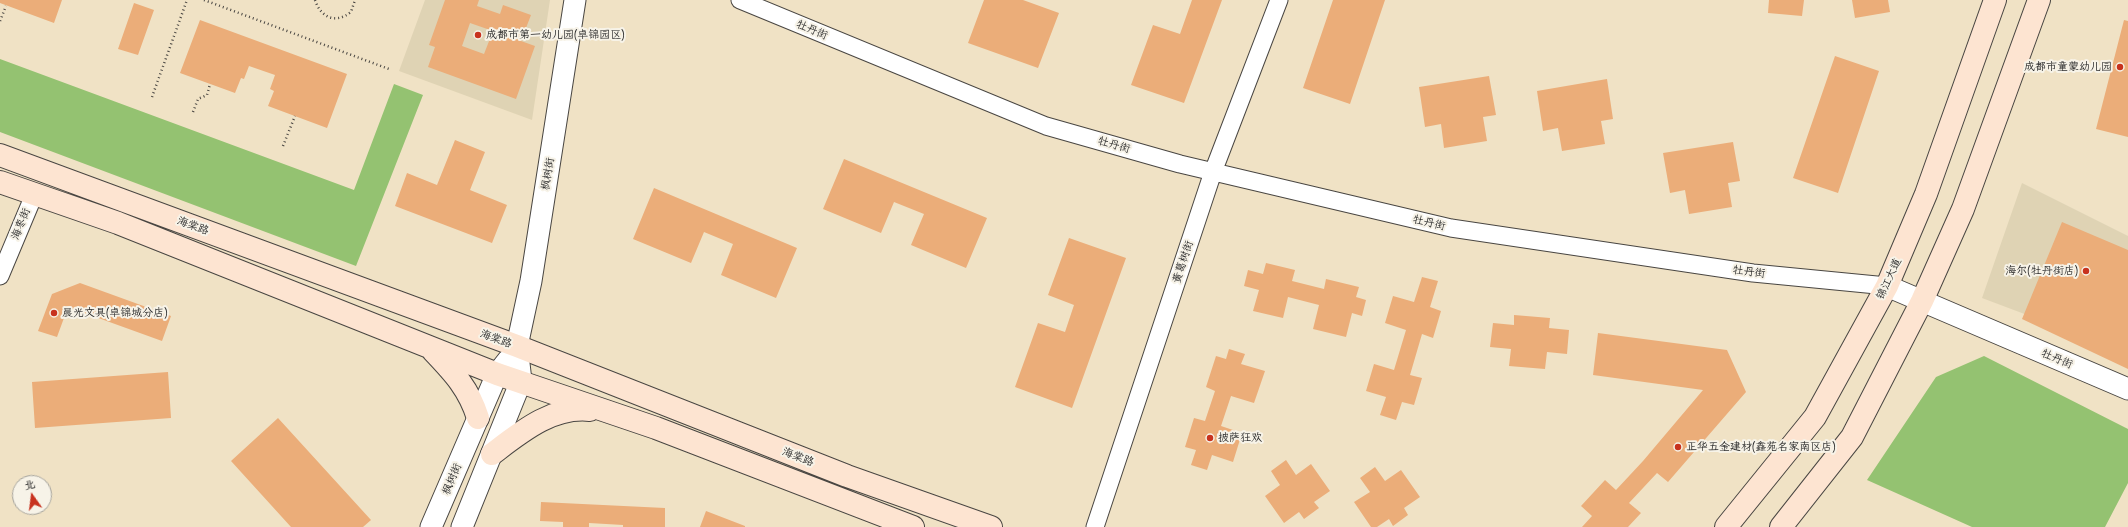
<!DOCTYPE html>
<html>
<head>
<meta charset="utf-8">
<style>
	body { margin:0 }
	#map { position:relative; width:2128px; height:527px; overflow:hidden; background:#f0e2c5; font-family:Delius,"LXGW WenKai TC",sans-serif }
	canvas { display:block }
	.north { position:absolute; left:12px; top:475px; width:40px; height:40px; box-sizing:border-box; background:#f7f3e8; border:1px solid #a5a39c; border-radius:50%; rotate:346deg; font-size:11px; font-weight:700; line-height:16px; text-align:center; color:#2b2b2b }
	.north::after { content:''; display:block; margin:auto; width:14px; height:18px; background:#c8321e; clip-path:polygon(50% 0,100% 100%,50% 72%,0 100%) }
</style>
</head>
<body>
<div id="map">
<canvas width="2128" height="527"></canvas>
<div class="north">北</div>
</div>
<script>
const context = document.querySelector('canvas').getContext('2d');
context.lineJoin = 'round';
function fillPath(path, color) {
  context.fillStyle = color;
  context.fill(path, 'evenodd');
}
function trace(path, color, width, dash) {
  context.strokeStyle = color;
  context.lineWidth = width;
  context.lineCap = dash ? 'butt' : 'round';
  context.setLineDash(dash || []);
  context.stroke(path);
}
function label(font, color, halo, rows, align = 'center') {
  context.font = font + ' Delius,"LXGW WenKai TC",sans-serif';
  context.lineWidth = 4;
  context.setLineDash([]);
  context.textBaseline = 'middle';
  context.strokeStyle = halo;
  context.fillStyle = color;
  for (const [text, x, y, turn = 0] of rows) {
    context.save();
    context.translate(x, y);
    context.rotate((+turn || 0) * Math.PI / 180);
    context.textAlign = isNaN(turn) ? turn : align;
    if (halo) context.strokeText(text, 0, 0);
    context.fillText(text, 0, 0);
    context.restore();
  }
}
const built = new Path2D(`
	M425,0H550L532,120L399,71Z
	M2022,183L2128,236V353L1982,298Z`);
const green = new Path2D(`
	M0,59L354,190L394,84L423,95L356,266L0,132Z
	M1984,356L2128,429V483L2105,527H1972L1867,480L1936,377Z`);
const building = new Path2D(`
	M0,0H62L54,23L0,3Z
	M445,0H479L477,6L500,14L503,5L531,15L521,41L535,46L516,99L428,67L435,47L429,45ZM470,23L493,31L484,54L462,46Z
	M984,0H1023L1059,13L1038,68L968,43Z
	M1192,0H1222L1184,103L1131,85L1153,25L1180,34Z
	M1333,0H1385L1350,104L1303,88Z
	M1769,0H1804L1802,16L1768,13Z
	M1852,0H1888L1890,12L1855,18Z
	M134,3L154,10L138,55L118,49Z
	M200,20L347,74L327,128L268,106L274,91L270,89L275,75L249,66L244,79L241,78L235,93L180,73Z
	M2124,20L2128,21V137L2096,129Z
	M1835,56L1879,71L1838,193L1793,178Z
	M1489,76L1496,115L1483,117L1487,141L1444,148L1441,124L1425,127L1419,87Z
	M1607,79L1613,119L1601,121L1605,144L1562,151L1558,128L1543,131L1537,91Z
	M455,140L485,152L470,190L507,205L492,243L395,206L407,173L437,185Z
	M1733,142L1740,181L1728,183L1732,207L1689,214L1685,190L1670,193L1663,153Z
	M844,159L987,218L966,268L911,245L924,214L894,202L881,233L823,209Z
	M654,188L797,248L776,298L721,275L733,244L704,232L691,263L633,239Z
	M2062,222L2128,250V369L2022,319Z
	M1069,238L1126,258L1072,408L1015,387L1038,323L1065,332L1074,305L1048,295Z
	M1266,263L1295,270L1292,281L1324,289L1326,279L1359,287L1356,297L1366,300L1362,316L1352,313L1346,337L1313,329L1319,305L1288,297L1283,318L1253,311L1259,290L1244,286L1248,270L1263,274Z
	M1422,277L1438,281L1430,307L1441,311L1433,338L1422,334L1410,375L1422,378L1414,405L1402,402L1396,420L1380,415L1386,397L1366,391L1374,364L1394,370L1406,330L1385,323L1393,296L1414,302Z
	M80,283L171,316L162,341L68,307L57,337L38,331L52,294Z
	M1514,315L1550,318L1549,328L1569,330L1567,354L1547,352L1545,369L1509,366L1511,349L1490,347L1493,323L1514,325Z
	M1598,333L1727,350L1746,392L1668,482L1657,473L1629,503L1641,513L1628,527H1582L1592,516L1581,506L1605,480L1616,490L1643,461L1703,390L1593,375Z
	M1229,349L1245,354L1241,364L1265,371L1254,403L1231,396L1221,426L1242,433L1233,462L1212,455L1207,470L1191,465L1196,450L1185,447L1194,418L1205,421L1215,391L1206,387L1216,356L1226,359Z
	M168,372L171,418L35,428L32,382Z
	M278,418L371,520L363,527H291L231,461Z
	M1286,460L1296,475L1311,464L1330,491L1314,502L1319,508L1304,519L1299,512L1284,523L1265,496L1280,485L1271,471Z
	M1375,467L1385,481L1401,470L1420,497L1404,508L1408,515L1393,526L1389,519L1377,527H1371L1354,502L1370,492L1360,478Z
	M541,502L665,508V527H623V525L589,523V527H563V522L540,521Z
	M706,511L745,526V527H700Z`);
const path = new Path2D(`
	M204,0L389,69
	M315,0C321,18 336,24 351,12L355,0
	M0,21L6,6
	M152,97L187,0
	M193,112L198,99L207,95L210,84
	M283,146L295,116`);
const minor = new Path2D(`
	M740,0L1046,126L1180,164L1451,228L1753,273L1887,286
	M0,276L34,195
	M1095,527L1213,172L1279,0`);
const tertiary = new Path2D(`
	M1887,286L2128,389
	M431,527L497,374L508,360
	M462,527L521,381L517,346L531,281L575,0`);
const secondary = new Path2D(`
	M0,155L517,346L847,476L991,527
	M0,182L118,223L497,374L656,428L913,527
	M433,351C454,373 469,389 478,418
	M492,454C521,432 552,406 590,410
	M1726,527L1815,417L1887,286L1926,194L1995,0
	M1781,527L1852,437L1922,301L1963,209L2039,0`);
const markers = [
	[478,35,4,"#c8321e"],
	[2120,67,4,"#c8321e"],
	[2086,271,4,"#c8321e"],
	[54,313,4,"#c8321e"],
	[1210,438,4,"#c8321e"],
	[1678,447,4,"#c8321e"]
];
const streetNames = [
	["牡丹街",812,30,23],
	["牡丹街",1114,145,16],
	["枫树街",548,174,-81],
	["牡丹街",1429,223,13],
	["海枣街",21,224,-68],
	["海棠路",193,226,20],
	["黄葛树街",1183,262,-72],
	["牡丹街",1749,272,7],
	["锦江大道",1889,279,-65],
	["海棠路",496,339,20],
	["牡丹街",2057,359,23],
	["海棠路",798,457,21],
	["枫树街",452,479,-67]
];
const poiNames = [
	["成都市第一幼儿园(卓锦园区)",486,35],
	["成都市童蒙幼儿园",2112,67,"right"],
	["海尔(牡丹街店)",2078,271,"right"],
	["晨光文具(卓锦城分店)",62,313],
	["披萨狂欢",1218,438],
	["正华五金建材(鑫苑名家南区店)",1686,447]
];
fillPath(built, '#dfd3b4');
fillPath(green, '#94c271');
fillPath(building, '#ebad79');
trace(minor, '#494642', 19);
trace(tertiary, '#494642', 23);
trace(secondary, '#494642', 24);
trace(path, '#494642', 2.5, [1, 3]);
trace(minor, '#fff', 17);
trace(tertiary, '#fff', 21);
trace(secondary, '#fde4d1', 22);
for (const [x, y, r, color] of markers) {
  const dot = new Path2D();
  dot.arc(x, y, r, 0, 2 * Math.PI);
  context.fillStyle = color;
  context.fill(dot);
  trace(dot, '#f7f3e8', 1.5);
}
label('11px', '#2b2b2b', '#f7f3e8', streetNames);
label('11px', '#2b2b2b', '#f7f3e8', poiNames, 'left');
</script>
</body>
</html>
